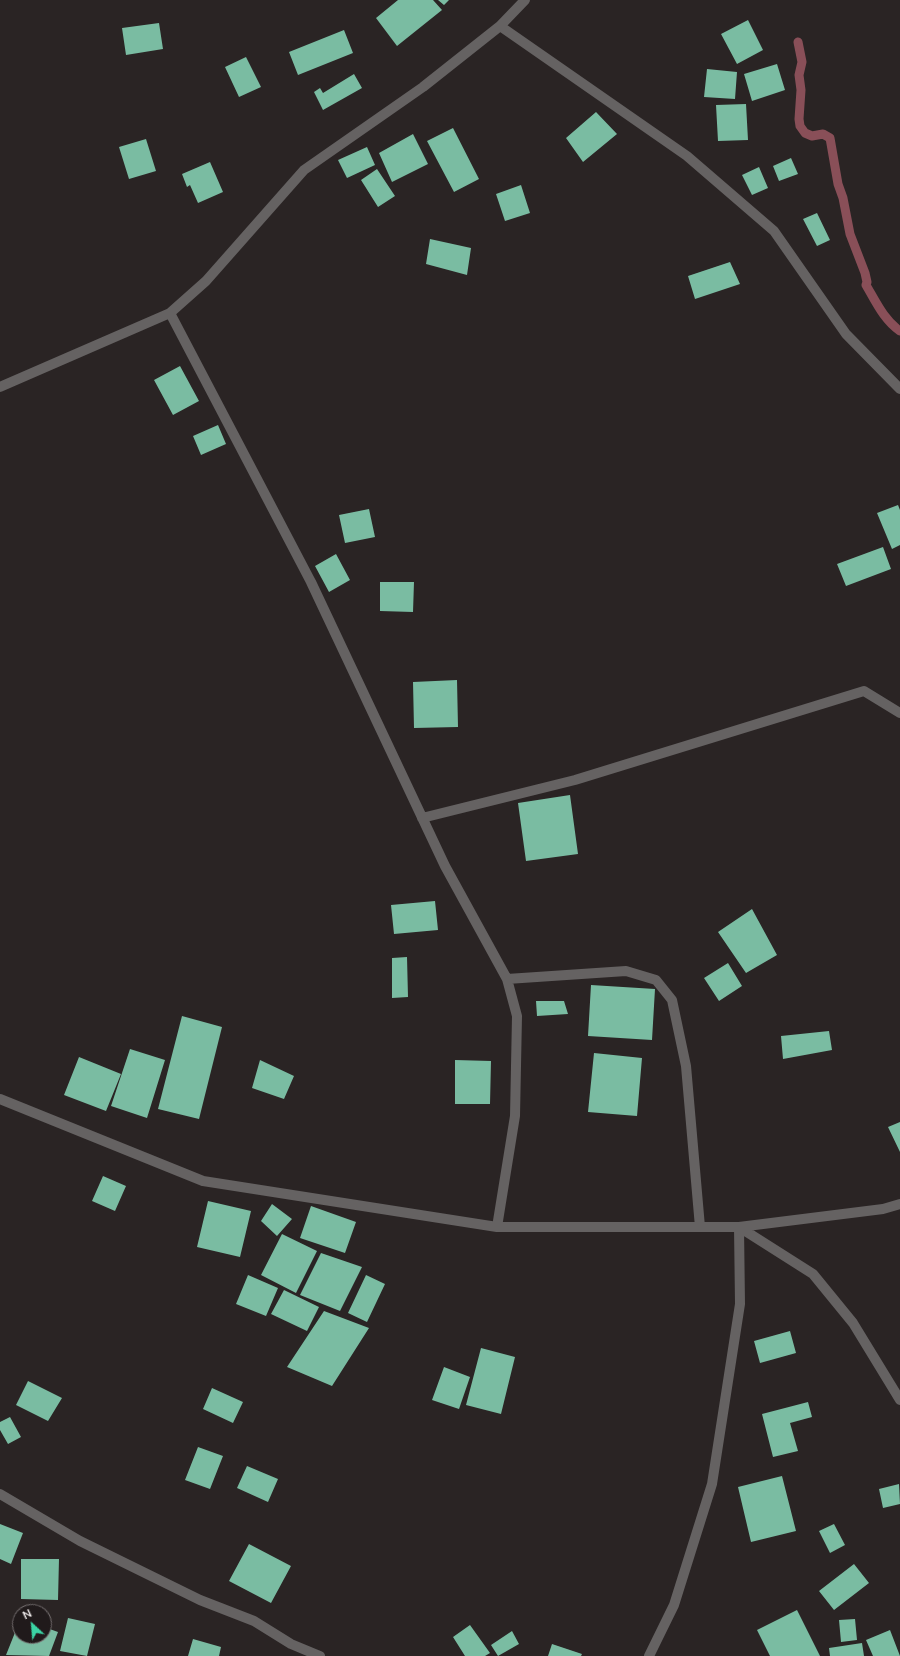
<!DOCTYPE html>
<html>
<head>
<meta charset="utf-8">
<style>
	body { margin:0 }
	#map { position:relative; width:900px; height:1656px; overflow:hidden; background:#2a2424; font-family:Mulish,sans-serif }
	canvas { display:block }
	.north { position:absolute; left:12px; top:1604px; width:40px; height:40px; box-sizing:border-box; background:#201a1b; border:1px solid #756f70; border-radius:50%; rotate:334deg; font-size:11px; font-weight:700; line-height:16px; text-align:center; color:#f4eff0 }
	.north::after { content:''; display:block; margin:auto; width:14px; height:18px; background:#3bd4a4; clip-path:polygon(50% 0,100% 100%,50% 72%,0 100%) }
</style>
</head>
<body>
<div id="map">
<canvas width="900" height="1656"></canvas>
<div class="north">N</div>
</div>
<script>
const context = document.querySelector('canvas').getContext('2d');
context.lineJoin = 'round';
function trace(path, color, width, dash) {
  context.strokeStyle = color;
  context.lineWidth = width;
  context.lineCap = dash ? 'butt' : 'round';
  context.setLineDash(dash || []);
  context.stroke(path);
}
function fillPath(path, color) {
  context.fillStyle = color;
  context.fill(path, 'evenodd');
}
const stream = new Path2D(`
	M798,42L802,62L799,75L801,90L799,119L800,126L805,133L812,136L823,134L830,138L838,184L843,198L850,234L865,273L867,282L866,285C876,302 884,320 900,331`);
const building = new Path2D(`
	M398,0H433L442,10L397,46L376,18Z
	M438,0H449L444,5Z
	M748,20L763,50L737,64L721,34Z
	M159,23L163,49L126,55L122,28Z
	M344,30L353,53L298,75L289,52Z
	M246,57L261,87L239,97L225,67Z
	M777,64L785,90L752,101L744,74Z
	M707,69L737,72L735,99L704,97Z
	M354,74L362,88L323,110L314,92L320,88L323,93Z
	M746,104L748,140L718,141L716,105Z
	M596,112L617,134L583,162L566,138Z
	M453,128L479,179L454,192L427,141Z
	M413,134L428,164L392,182L379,153Z
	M146,139L156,171L129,179L119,147Z
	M367,147L375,165L347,178L338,160Z
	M791,158L798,174L779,181L773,166Z
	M210,162L223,192L198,203L190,185L187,187L182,174Z
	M759,167L768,188L752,195L742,175Z
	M377,169L395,196L378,207L361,180Z
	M521,185L530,213L505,221L496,194Z
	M817,213L830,240L817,246L803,219Z
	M430,239L471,248L467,275L426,264Z
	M730,262L740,284L695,299L688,276Z
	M180,366L199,401L173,415L154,380Z
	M218,425L226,444L201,455L193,436Z
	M898,505L900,510V545L892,549L877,513Z
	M369,509L375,537L345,543L339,515Z
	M883,547L891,569L846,586L837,564Z
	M336,554L350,580L329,592L315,566Z
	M380,582H414L413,612L380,611Z
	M457,680L458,727L414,728L413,682Z
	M570,795L578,854L526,861L518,803Z
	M435,901L438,930L394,934L391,905Z
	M752,909L777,955L746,973L718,932Z
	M407,957L408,997L392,998V958Z
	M728,963L742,986L719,1001L704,978Z
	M591,985L655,989L652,1040L588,1036Z
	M536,1001H564L568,1014L537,1016Z
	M182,1016L222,1027L199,1119L158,1109Z
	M829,1031L832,1050L783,1059L781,1036Z
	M130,1049L165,1060L147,1118L111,1106Z
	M594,1053L642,1058L637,1116L588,1112Z
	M79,1057L121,1074L106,1111L64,1095Z
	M260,1060L294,1076L284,1099L252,1088Z
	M455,1060L491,1061L490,1104H455Z
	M900,1122V1152L888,1127Z
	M103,1176L126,1186L115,1211L92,1201Z
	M208,1201L251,1211L240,1257L197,1247Z
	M272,1204L292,1219L277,1236L261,1221Z
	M311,1206L356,1222L345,1253L300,1238Z
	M282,1234L317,1251L296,1293L261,1275Z
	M321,1253L362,1267L340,1311L300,1295Z
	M248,1275L278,1288L266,1316L236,1304Z
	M366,1275L385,1284L367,1322L348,1313Z
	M284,1290L319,1307L307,1331L271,1314Z
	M324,1311L369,1328L332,1386L287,1367Z
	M790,1331L796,1353L760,1363L754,1341Z
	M481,1348L515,1357L501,1414L466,1405Z
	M444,1367L470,1377L459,1409L432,1400Z
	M28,1381L62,1398L48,1421L16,1405Z
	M212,1388L243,1402L233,1423L203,1409Z
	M808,1402L812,1417L790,1423L798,1451L773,1457L762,1414Z
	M10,1417L21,1437L8,1444L0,1430V1422Z
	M198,1447L223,1456L210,1489L185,1480Z
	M247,1466L278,1479L268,1502L237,1488Z
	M782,1476L796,1531L751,1542L738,1487Z
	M899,1484L900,1504L883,1508L879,1489Z
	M0,1524L23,1533L11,1564L0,1559Z
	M834,1524L845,1545L830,1553L819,1531Z
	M249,1544L291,1566L271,1603L229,1581Z
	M21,1559H59L58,1600L21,1599Z
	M854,1564L869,1583L834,1610L819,1591Z
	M797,1610L820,1656H770L757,1630Z
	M68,1618L95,1624L87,1656L60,1651Z
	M855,1619L857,1640L841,1642L839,1620Z
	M20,1620V1636H44V1627L58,1632L49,1656L6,1655Z
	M470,1625L490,1653L485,1656H465L453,1637Z
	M890,1630L900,1656H873L866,1640Z
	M512,1631L519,1644L498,1656L491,1645Z
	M193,1639L221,1647L219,1656H188Z
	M862,1643L864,1656H830L829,1648Z
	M552,1644L582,1654L581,1656H548Z`);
const street = new Path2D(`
	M500,26L687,156L774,231L846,334L900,389
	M170,313L311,582L445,866L507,979L517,1016L515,1116L497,1227
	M0,387L170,313L206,281L304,170L423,87L500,26L525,0
	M422,818L575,780L864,691L900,713
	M507,979L626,971L656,980L672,1000L686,1066L700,1227
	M0,1099L203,1181L497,1227H739L883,1209L900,1204
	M739,1227L813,1274L853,1323L900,1400
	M0,1494L80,1541L200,1600L254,1621L291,1644L320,1656
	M649,1656L674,1605L712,1484L740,1304L739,1227`);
trace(stream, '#894f58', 9);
fillPath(building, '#7abca2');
trace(street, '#656262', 10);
</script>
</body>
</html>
